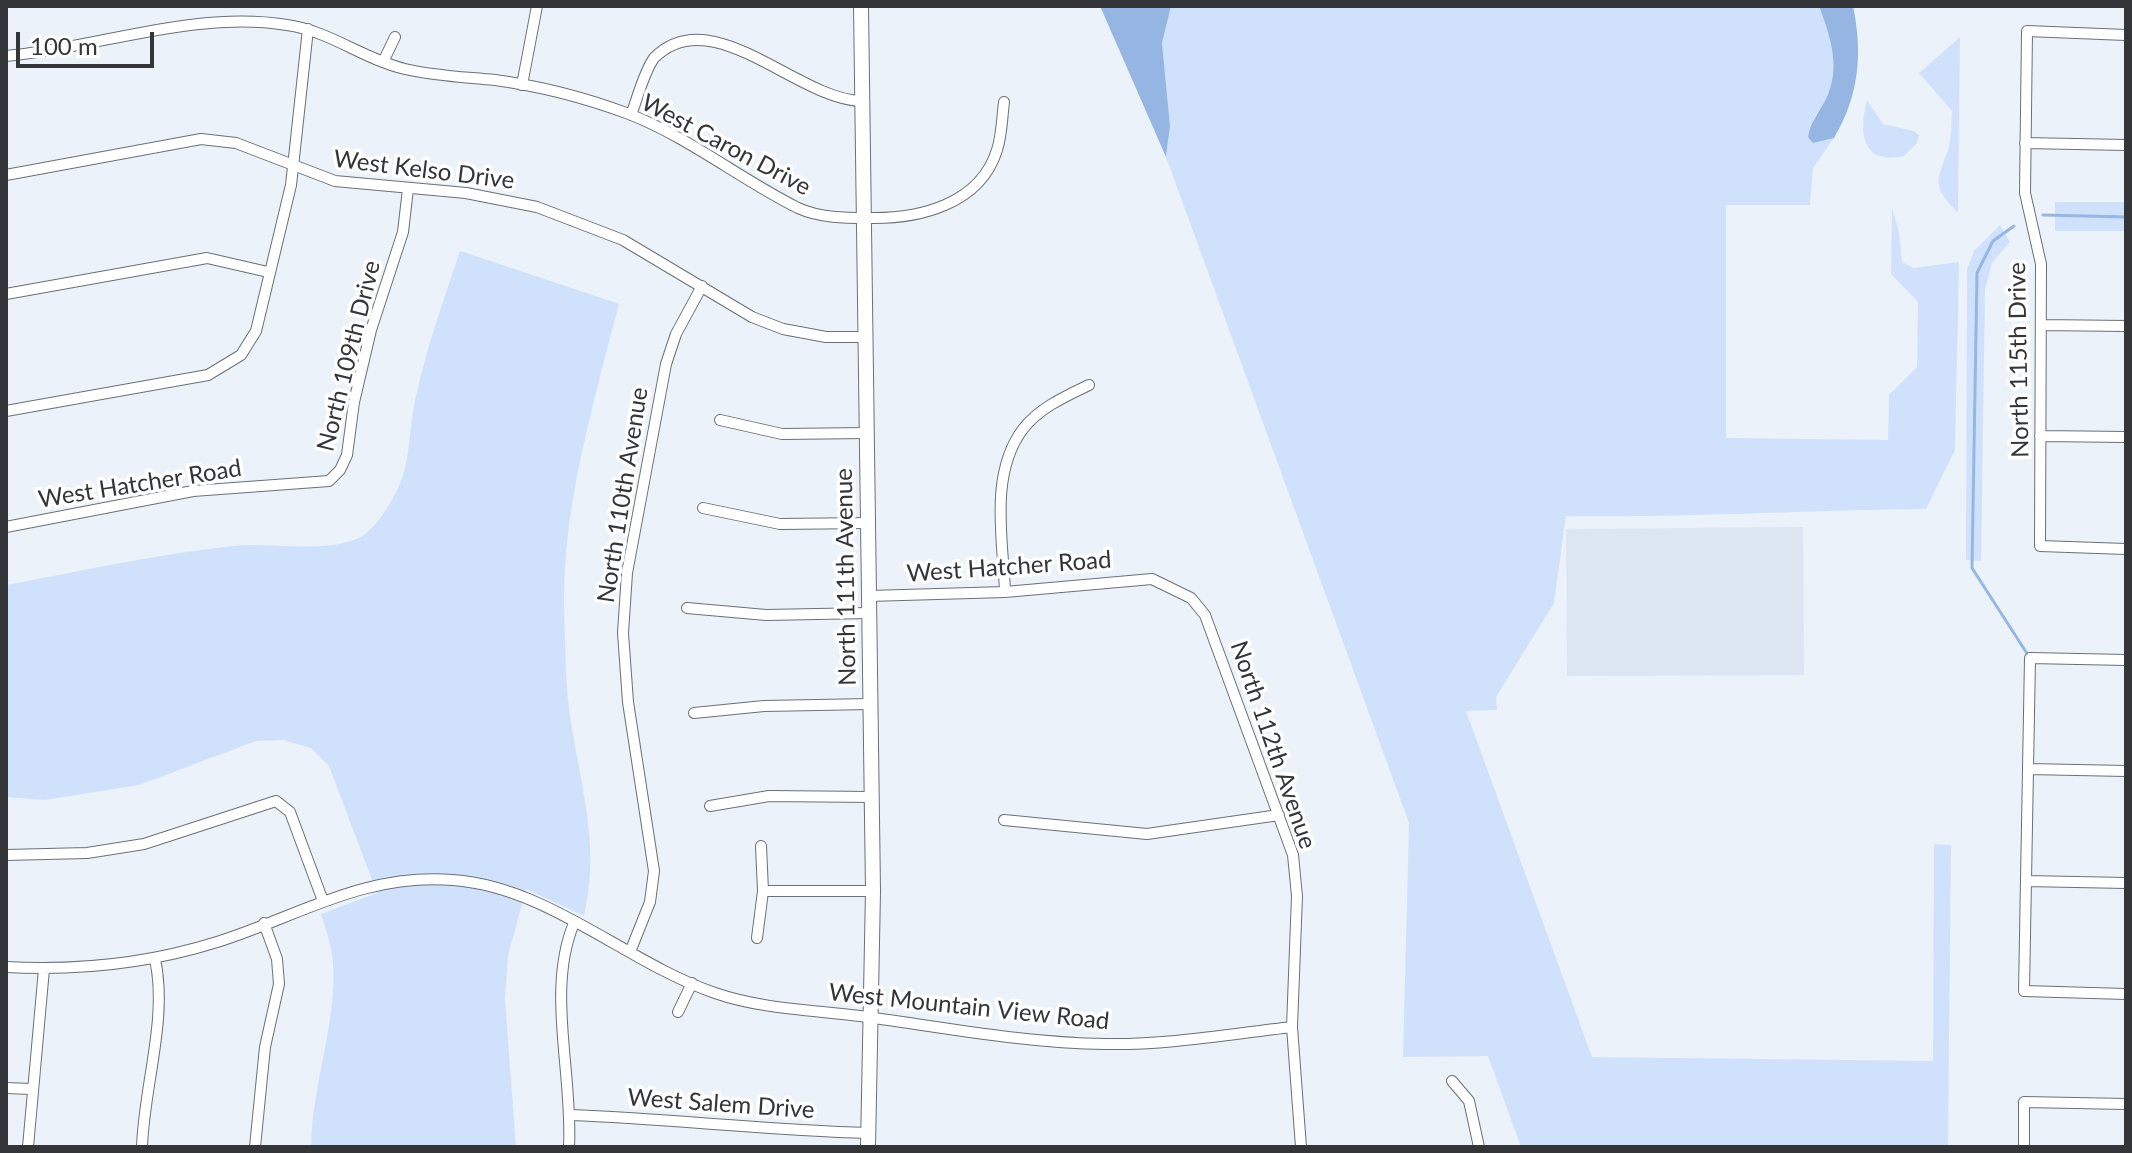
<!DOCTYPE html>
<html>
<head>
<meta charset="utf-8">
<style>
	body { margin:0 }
	#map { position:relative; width:2132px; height:1153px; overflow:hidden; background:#ecf2f9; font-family:Lato,sans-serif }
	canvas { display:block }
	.frame { position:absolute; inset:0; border:8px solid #333538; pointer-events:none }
	.scale { position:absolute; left:16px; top:32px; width:138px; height:36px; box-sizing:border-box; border:4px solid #333538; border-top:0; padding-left:10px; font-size:24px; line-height:28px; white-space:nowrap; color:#333538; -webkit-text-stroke:6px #fff; paint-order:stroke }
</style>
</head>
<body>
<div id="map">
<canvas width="2132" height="1153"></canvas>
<div class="frame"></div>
<div class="scale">100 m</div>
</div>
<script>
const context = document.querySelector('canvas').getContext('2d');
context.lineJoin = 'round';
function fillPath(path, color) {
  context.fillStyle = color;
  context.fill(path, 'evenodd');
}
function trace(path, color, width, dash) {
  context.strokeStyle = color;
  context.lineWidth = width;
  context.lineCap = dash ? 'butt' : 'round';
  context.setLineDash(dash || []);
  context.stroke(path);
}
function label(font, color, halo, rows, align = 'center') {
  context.font = font + ' Lato,sans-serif';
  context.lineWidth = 7;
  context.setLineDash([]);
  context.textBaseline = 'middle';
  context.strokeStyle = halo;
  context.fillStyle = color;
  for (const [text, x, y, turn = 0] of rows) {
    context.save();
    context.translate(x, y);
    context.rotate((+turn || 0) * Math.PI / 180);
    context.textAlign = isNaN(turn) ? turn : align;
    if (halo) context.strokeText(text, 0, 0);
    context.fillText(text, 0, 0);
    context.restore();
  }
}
const built = new Path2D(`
	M1803,527L1804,675L1567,676L1566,529Z`);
const green = new Path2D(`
	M1171,6H1819C1829,33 1840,63 1830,92C1820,117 1808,111 1813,143L1834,138L1813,168L1810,205H1726V438L1888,440L1889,395L1917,367L1918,302L1891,274L1892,208L1899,232L1902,262L1914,268L1959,262L1955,450L1926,509C1806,510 1686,518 1566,516L1554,603L1496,697L1497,710L1466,711L1592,1057L1933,1061L1934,844L1951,845L1948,1147H1521L1488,1056L1403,1057L1409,823L1166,157L1170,126L1162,43Z
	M1960,37L1958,213C1932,186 1936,183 1948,150C1952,138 1951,124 1952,111L1919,73Z
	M1867,100L1883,124L1914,131L1919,135L1917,143L1904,156C1860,166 1859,130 1867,100Z
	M2055,202H2126V231H2055Z
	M2000,225L2010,242L1992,263L1985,290L1981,561L1966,560L1967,269L1974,251Z
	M460,251L619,304C597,389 571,479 565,566C563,600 565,635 566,669C568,755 605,829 584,916L526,889L508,956L505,999L516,1147H311C312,1085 337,1023 333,963C332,947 326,930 321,914L377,893L329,766L311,748L283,740L256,741L139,785L45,800L6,797V585C81,571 157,554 233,546C272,542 317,553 354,540C371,535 386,511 394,496C412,465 408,429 416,396C427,346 444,299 460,251Z`);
const forest = new Path2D(`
	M1100,6H1171L1162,43L1170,126L1166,157Z
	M1819,6H1853C1863,54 1859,96 1834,138L1813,143L1808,137C1811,118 1823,109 1829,92C1840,63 1829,33 1819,6Z`);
const stream = new Path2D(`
	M2043,215L2126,217
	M2014,226L1993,241L1977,273L1972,568L2028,655`);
const street = new Path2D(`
	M2126,35L2027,31L2025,193L2041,264L2040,546L2126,549
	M6,56C98,48 193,10 287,25C330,31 363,59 405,69C434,76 465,77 495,80C540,86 586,98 629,114C690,138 740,179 798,208C820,218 845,218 869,218C918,219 980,205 997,150C1002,135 1002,117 1004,102
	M383,62L395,37
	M522,85L537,6
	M631,115C638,97 643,74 654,58C712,0 796,99 861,101
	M2025,143L2126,145
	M6,175L201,139L236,143L335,181L466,193L537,207L623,240L752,317L783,329L826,337H865
	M6,294L207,258L268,272
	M2041,325L2126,326
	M6,411L208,375L241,355L256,331L291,185L308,29
	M720,420L782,434L866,433
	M2040,436L2126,437
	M703,508L780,524L868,523
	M6,527L193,491L329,481L340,470L347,455L354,402L371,330L403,232L408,189
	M1005,592C1003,540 989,474 1023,429C1039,408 1066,396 1089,385
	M869,596L1005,592L1152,579L1191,598L1205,615L1293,855L1297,896L1292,1027L1301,1147
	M687,608L766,615L869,613
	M2126,660L2030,658L2024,991L2126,994
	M694,713L764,706L870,704
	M2028,769L2126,771
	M710,806L769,796L871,797
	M1004,820L1147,834L1279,815
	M6,855L87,853L144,844L276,801L290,812L323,901
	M2026,881L2126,883
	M763,891H873
	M757,938L763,891L761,846
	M630,952L650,902L654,871L628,702L623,633L627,573L666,364L676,334L702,286
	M6,967C79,971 147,964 217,942C299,916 363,873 453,880C549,887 627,963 715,993C761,1009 813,1010 860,1016C941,1027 1024,1043 1106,1044C1168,1045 1230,1034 1292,1027
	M678,1012L692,983
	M1452,1081L1469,1101L1479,1147
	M6,1088L31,1089
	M571,1115C670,1119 769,1130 868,1133
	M28,1147L44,969
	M142,1147C144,1085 168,1019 155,959
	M255,1147L265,1047L279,984L277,959L264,923
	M569,1147C573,1073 546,990 574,923
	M2024,1147V1102L2126,1104`);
const secondary = new Path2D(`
	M861,6L873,891L868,1147`);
const streetNames = [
	["West Caron Drive",726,145,28],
	["West Kelso Drive",424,170,7],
	["North 109th Drive",349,356,-76],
	["North 115th Drive",2019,360,-91],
	["West Hatcher Road",140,484,-9],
	["North 110th Avenue",623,495,-81],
	["West Hatcher Road",1009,567,-4],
	["North 111th Avenue",846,577,-91],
	["North 112th Avenue",1273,745,71],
	["West Mountain View Road",969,1007,6],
	["West Salem Drive",721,1104,4]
];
fillPath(built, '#dce5f2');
fillPath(green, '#d0e2fb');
fillPath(forest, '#95b6e3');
trace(stream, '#96b6e3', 3);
trace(street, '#6b7076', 12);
trace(secondary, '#6b7076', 16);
trace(street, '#fff', 10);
trace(secondary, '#fff', 14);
label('24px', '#333538', '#fff', streetNames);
</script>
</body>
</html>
